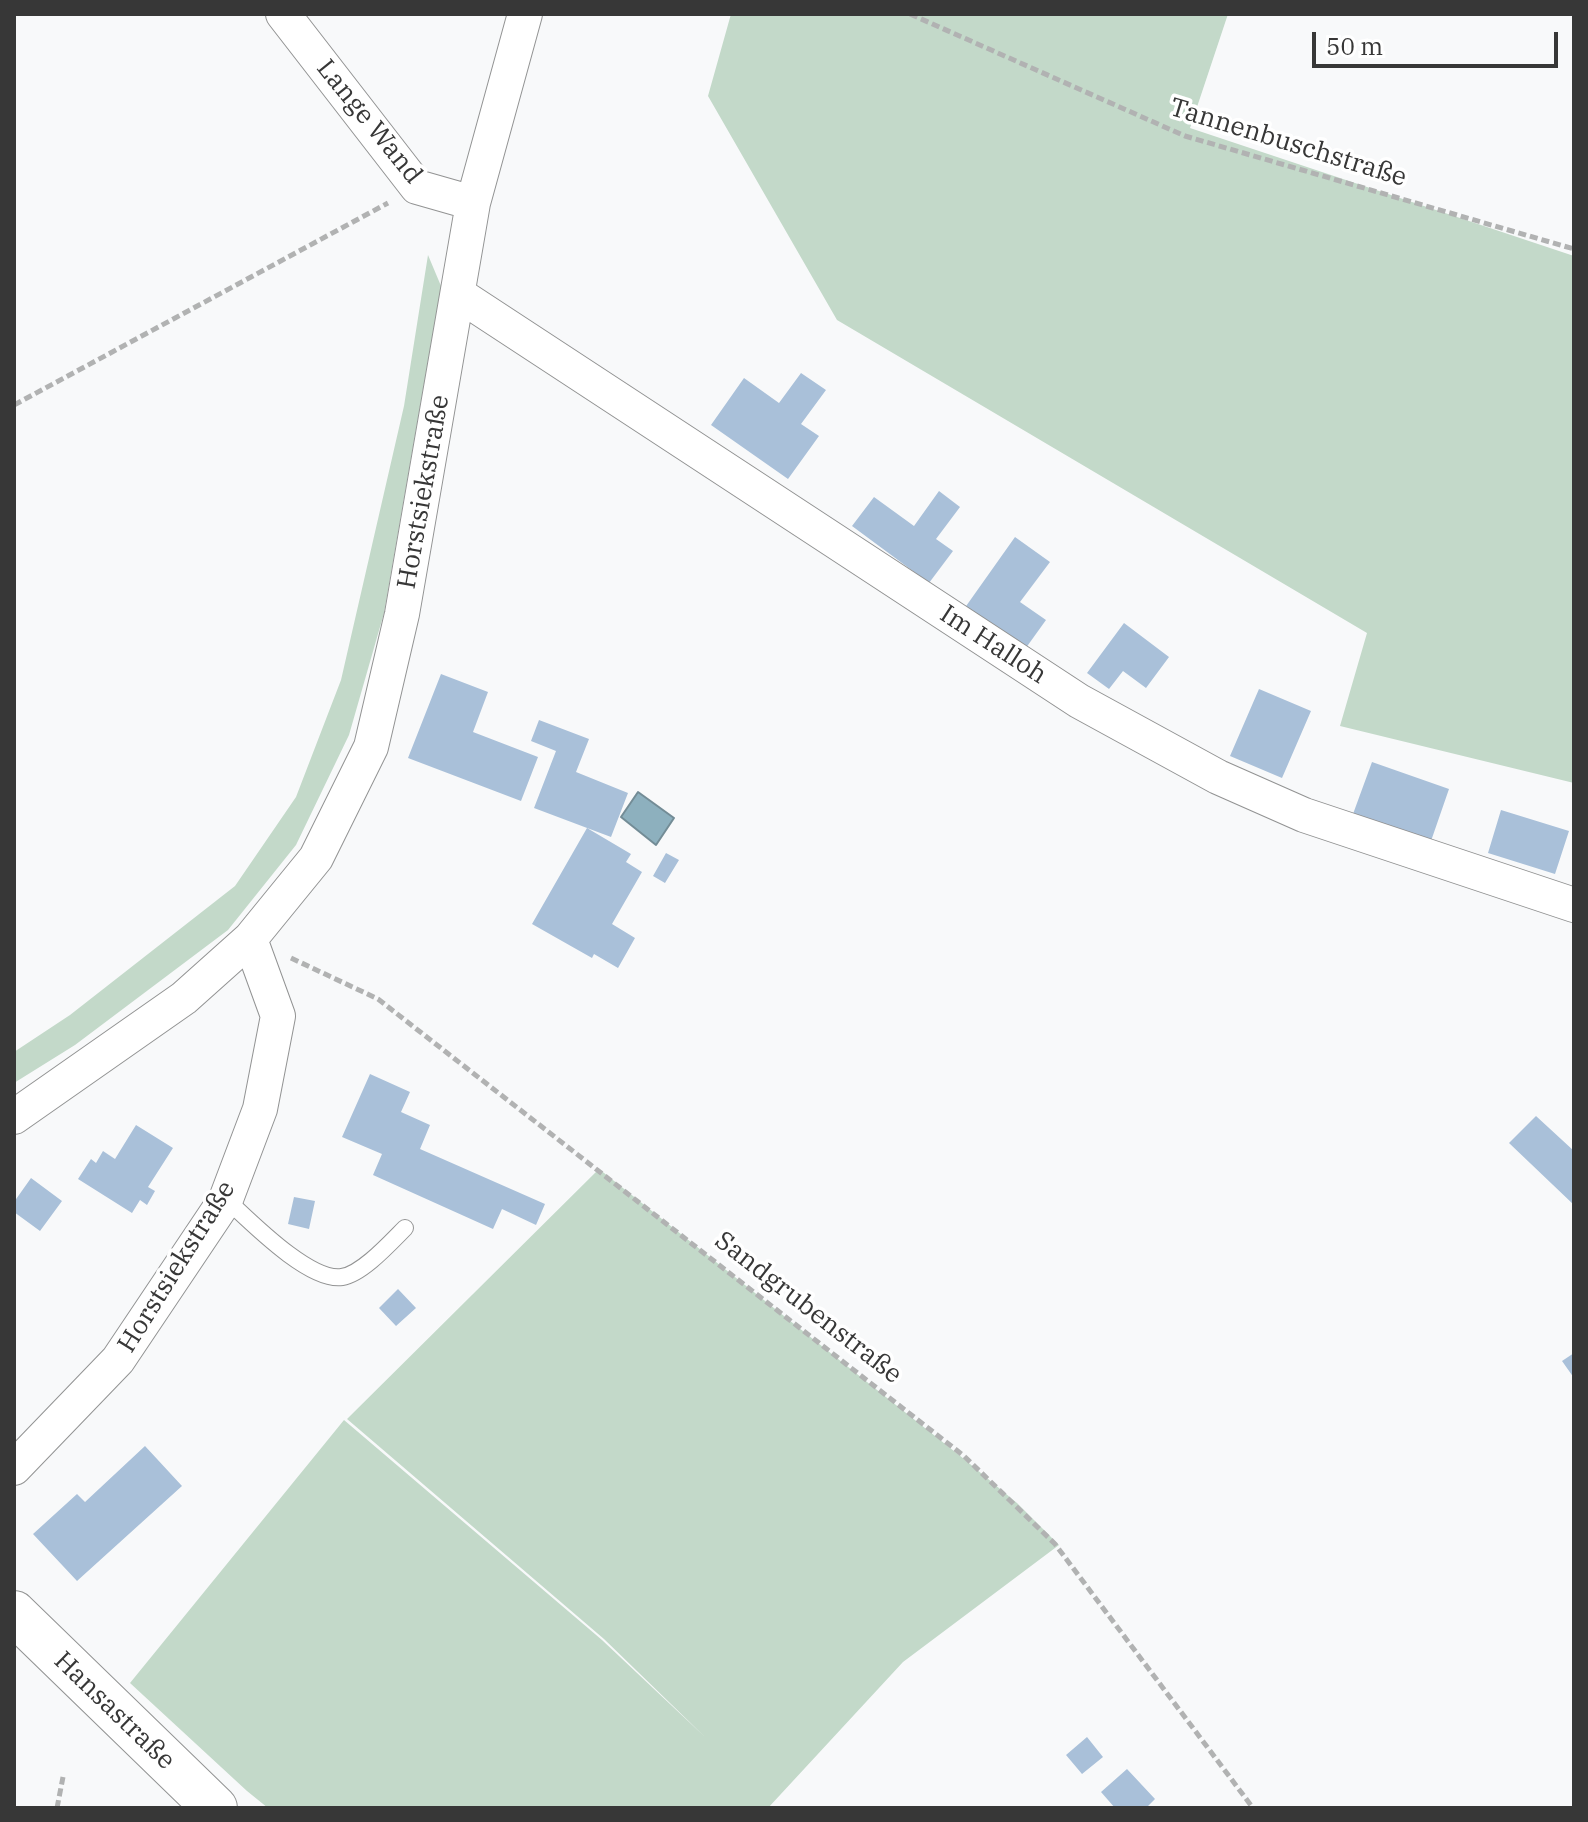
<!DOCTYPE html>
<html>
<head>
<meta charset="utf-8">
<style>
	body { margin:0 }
	#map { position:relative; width:1588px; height:1822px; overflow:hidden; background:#f8f9fa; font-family:"IBM Plex Serif",serif }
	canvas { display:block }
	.frame { position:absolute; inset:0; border:16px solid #373737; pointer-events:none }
	.scale { position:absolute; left:1312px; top:32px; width:246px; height:36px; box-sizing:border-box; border:4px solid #373737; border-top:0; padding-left:10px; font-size:24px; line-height:28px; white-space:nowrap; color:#373737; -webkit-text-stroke:6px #fff; paint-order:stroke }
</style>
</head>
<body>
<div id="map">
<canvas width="1588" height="1822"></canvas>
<div class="frame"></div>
<div class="scale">50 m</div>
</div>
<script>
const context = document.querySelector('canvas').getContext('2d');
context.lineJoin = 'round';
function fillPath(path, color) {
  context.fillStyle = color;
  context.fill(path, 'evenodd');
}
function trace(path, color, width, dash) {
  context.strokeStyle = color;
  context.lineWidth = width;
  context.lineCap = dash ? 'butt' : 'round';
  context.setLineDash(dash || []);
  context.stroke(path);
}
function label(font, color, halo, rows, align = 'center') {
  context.font = font + ' "IBM Plex Serif",serif';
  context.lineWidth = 7;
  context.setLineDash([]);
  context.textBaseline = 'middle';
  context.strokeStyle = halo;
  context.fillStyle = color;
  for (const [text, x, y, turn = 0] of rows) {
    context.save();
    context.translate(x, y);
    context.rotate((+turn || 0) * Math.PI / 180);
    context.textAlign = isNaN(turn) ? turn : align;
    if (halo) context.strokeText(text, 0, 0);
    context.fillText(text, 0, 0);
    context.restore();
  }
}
const green = new Path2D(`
	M731,14H1228L1190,128L1574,256V783L1340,726L1367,633L837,320L708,96Z
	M428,255L441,286L384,613L349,735L296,845L228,930L75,1045L14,1083V1052L70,1015L235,886L296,797L341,680L404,406Z
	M599,1169L964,1459L1017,1503L1059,1545L903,1662L768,1808H268L247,1791L130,1683L344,1420L602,1640L705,1737L604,1639L347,1419Z`);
const water = new Path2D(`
	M638,792L674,818L656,845L621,817Z`);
const building = new Path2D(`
	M801,373L826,390L801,424L819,436L788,479L711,425L744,378L779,403Z
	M939,491L960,507L936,539L953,551L929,583L852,526L874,497L914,526Z
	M1015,537L1050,562L1020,602L1046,620L1023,652L964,609Z
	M1124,623L1169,657L1146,688L1123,671L1109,689L1087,673Z
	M441,674L488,692L473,732L538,757L521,801L408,758Z
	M1259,689L1311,711L1282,778L1230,756Z
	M539,720L589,739L576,772L628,793L611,837L534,808L556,751L531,741Z
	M1372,762L1449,789L1431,841L1353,814Z
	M1501,810L1569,831L1555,874L1488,853Z
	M587,828L631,854L626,862L642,872L612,924L635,938L618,968L594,954L592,958L532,924Z
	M666,853L679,860L665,883L653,876Z
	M370,1074L410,1092L401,1112L430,1125L420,1149L545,1204L536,1225L502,1209L493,1229L373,1175L382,1154L342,1137Z
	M1536,1116L1574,1151V1205L1509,1143Z
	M136,1125L173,1148L148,1187L155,1191L147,1205L140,1200L132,1213L78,1179L91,1159L96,1163L103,1151L115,1159Z
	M31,1178L62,1201L40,1231L14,1212V1202Z
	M294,1197L315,1201L309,1229L288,1224Z
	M398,1289L416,1308L396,1326L379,1308Z
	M1574,1353V1378L1562,1361Z
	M145,1446L182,1486L77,1581L33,1534L77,1494L85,1502Z
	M1087,1737L1103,1757L1082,1774L1066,1755Z
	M1127,1769L1155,1799L1146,1808H1115L1101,1792Z`);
const path = new Path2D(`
	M910,14L1185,136L1574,249
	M14,405L388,203
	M291,958L378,999L964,1456L1055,1544L1253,1808
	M57,1808L63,1777`);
const lane = new Path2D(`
	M226,1199C249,1220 309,1282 342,1277C362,1274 390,1243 405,1228`);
const street = new Path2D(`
	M283,14L417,187L473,203
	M458,294L1079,701L1218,777L1304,815L1574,905
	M14,1117L184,998L250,939L316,858L371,747L402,614L473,203L525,14
	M14,1468L118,1360L226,1199L260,1109L278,1016L250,939`);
const secondary = new Path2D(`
	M14,1613L215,1808`);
const streetNames = [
	["Lange Wand",369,122,51],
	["Tannenbuschstraße",1288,143,17],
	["Horstsiekstraße",424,492,-80],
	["Im Halloh",993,645,33],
	["Horstsiekstraße",177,1267,-58],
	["Sandgrubenstraße",808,1308,38],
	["Hansastraße",114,1711,44]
];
fillPath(green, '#c3d9c9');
fillPath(water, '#8db0be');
trace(water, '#738c96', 2);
fillPath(building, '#a9c0d9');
trace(lane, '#929393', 18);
trace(street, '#929393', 36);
trace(secondary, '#929393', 46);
trace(path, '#b1b2b2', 5, [8, 4]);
trace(lane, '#fff', 16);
trace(street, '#fff', 34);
trace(secondary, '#fff', 44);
label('26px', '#373737', '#fff', streetNames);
</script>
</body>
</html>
